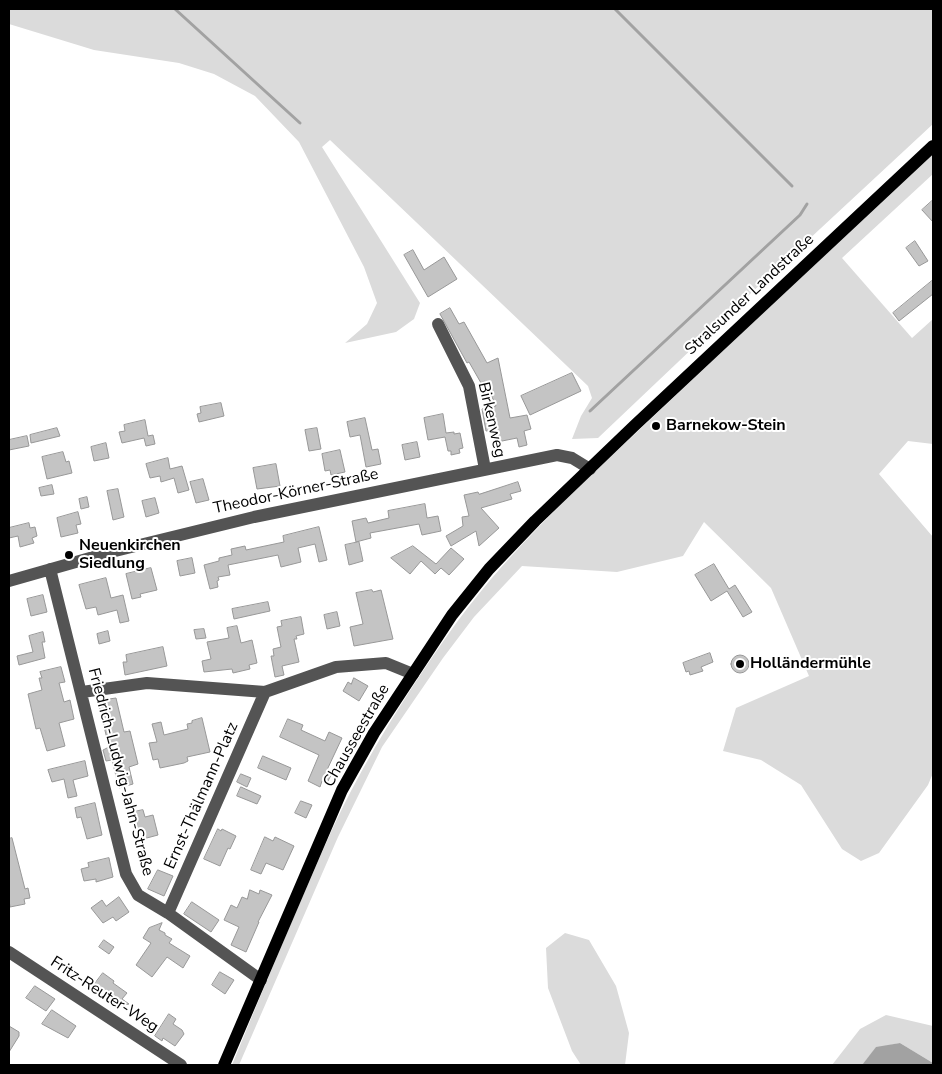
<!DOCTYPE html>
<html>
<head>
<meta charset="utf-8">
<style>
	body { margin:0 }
	#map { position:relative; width:942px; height:1074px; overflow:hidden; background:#fff; font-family:"Nunito Sans",sans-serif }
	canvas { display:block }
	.frame { position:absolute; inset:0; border:10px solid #000; pointer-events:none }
</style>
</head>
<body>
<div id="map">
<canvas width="942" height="1074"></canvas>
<div class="frame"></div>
</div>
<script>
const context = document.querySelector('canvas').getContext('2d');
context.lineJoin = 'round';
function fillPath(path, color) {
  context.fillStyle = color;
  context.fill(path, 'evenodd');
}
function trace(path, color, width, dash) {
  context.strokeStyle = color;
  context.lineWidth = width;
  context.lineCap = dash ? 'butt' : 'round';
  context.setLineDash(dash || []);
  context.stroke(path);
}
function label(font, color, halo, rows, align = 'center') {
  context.font = font + ' "Nunito Sans",sans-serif';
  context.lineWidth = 4;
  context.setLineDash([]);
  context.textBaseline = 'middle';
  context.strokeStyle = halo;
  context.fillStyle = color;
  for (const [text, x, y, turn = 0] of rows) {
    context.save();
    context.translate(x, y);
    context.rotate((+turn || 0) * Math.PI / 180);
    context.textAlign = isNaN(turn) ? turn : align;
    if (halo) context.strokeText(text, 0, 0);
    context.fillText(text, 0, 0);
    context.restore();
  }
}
const green = new Path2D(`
	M9,9H933V124L736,307L598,438L572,439L581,416L592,398L588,386L330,140L322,147L420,303L414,319L396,332L345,343L367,324L377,303L364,267L299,142L255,96L214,74L179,63L94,50L9,24Z
	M933,153V174L842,258L912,338L933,319V444L908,441L879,474L933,537V773L928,785L879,853L861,861L842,849L801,785L761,760L723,751L736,708L809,676L771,588L704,522L683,556L617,572L522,566L474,617L443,658L382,747L338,837L239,1065H232C255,1009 278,953 302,898C318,862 333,825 351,791C382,732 418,676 457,622C514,545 586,480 655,415C748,327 840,240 933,153Z
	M565,933L589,940L616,986L629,1033L625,1065H581L572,1051L548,988L546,948Z
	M886,1015L933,1026V1063L900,1043L876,1048L862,1065H832L860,1029Z`);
const water = new Path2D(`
	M900,1043L933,1063V1065H862L876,1047Z`);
const stream = new Path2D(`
	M175,9L300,123
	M615,9L792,186
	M590,411L800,215L807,204`);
const building = new Path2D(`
	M933,200V222L922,210Z
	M915,241L928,261L919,266L906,248Z
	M413,250L424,270L444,257L457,279L428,297L404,255Z
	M933,280V294L899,321L893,313Z
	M450,308L459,324L464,322L487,363L498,358L510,418L527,415L531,429L524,431L527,445L519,447L517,438L497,442L494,430L486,431L482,409L496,406L485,381L481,383L469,362L467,363L440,314Z
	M572,373L581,391L530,415L521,396Z
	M221,403L224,416L199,422L197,414L201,413L200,407Z
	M443,414L446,433L454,432V434L460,433L463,448L459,449L460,453L451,455V451H448L445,437L428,440L424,418Z
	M365,418L372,450L378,449L381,464L366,467L360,435L350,437L347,422Z
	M145,420L148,436L153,435L155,444L146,446L144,438L122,443L119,432L125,431L124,425Z
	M57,428L60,436L31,443L30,435Z
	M317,428L321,449L309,451L305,430Z
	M27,436L29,446L9,450V440Z
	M417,442L420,457L405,460L402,445Z
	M106,443L109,458L94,461L91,447Z
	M340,450L345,472L331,475L330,470L325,471L322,454Z
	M63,452L66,462L69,461L72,473L47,479L42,457Z
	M168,458L170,469L182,466L189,490L178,493L174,478L161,482L160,476L150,478L146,464Z
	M276,464L280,486L257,489L253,468Z
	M203,479L209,500L196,503L190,482Z
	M518,482L521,491L510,494L512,499L481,508L499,528L479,546L476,531L451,546L446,536L463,526L462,517L469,516L464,495L478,492L479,494Z
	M52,485L54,494L41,496L39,488Z
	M118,489L124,517L113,520L107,491Z
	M87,497L89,507L81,509L79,499Z
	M155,498L159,513L146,517L142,501Z
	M425,504L427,518L438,516L441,531L422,535L419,524L370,533L371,538L356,542L352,521L366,518L368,523L389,518L388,511Z
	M78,512L81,524L76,525L78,533L61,537L57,518Z
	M29,523L30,528L35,527L37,536L32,538L34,543L20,547L18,536L9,538V528Z
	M319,527L327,560L319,562L315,544L298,548L301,562L281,567L278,555L228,565L230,575L218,577L219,580L217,581L218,587L210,589L204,565L219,561V558L232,555L231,549L245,546L246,550L284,542L283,536Z
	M359,542L363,561L349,565L345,545Z
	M413,546L436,564L451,548L464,559L449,575L441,568L435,574L421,561L410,574L391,558Z
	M192,558L195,573L180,576L177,561Z
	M714,564L729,589L735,585L752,612L743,617L727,591L711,601L695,575Z
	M151,568L157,590L140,594L141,597L132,599L126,574Z
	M106,578L111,598L123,595L129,621L120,623L117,610L98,615L96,607L86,609L79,585Z
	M372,590L373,592L381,590L393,639L354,646L350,627L363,624L356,593Z
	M43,595L47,612L31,616L27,599Z
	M268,602L270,611L234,619L232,609Z
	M337,612L340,626L327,629L324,615Z
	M301,617L304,634L296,636L297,639H294L299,662L282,666L284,675L275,677L271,656H274L273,649L281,647L277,627L282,626L281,621Z
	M237,626L241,643L252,640L257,663L249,665L250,669L233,673L232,669L204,672L202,661L211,659L207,642L229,638L227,628Z
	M204,629L206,638L196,639L194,630Z
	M108,631L110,641L99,644L97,634Z
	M43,632L45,642H42L45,658L19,665L17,656L33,652L29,636Z
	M163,647L167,666L125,675L123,662H127L126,655Z
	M710,653L713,662L701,667L703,671L690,675L689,671L686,672L683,663Z
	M731 664a9 9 0 1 1 18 0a9 9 0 1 1-18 0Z
	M61,667L65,682L59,683L64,702L70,700L74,719L59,723L65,746L47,751L40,728L36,729L28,694L42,690L39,678H42L40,672Z
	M354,678L368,686L359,701L343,691L348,682L351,684Z
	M107,698L109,699L116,698L124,732L130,731L138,764L129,767L133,784L119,788L112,760L106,761L103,750L109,747L98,702Z
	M202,718L210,752L187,757L188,761L184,763L160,768L158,759L153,760L149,743L157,742L152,724L161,722L164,735L188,729L187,724L192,723V721Z
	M288,719L303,725L301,730L325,741L329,732L342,738L326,772L331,775L327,783L322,781L320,787L308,781L319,755L280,737Z
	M263,756L291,768L286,780L258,768Z
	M85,761L88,776L73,780L77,796L68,798L64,779L52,782L48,770Z
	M241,774L251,778L247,787L237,782Z
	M241,787L261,796L257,804L237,796Z
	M301,801L312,805L306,818L295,813Z
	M95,803L102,835L87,839L81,817L77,818L75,808Z
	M143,810L145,817L153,815L158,835L143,839L142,833H139L134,812Z
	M218,829L221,831L222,829L236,836L230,849L228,848L220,866L204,859Z
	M265,837L273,841L275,837L294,846L283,870L266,863L261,874L251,870Z
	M12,838L25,889L28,888L30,898L24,899L25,904L10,907L9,900V839Z
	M109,858L113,877L96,882V879L84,881L81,869L89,867L88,863Z
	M158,870L173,876L164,896L148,889Z
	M250,890L259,894L260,890L272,895L258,922H259L246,952L231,945L239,927L224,920L231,905L237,908L242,897L247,899Z
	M119,897L129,912L116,921L113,917L103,923L91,908L102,900L106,906Z
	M192,902L219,920L211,932L184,914Z
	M162,923L159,930L165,933V935L172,939L169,943L190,956L183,968L167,957L152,977L136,965L151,943L143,938L149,928Z
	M104,940L114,947L109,954L99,947Z
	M220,972L234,980L225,994L212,985Z
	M103,973L114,981L113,983L127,993L122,999L129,1004L116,1006L102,997L105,992L94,985Z
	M35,986L55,999L46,1011L26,998Z
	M52,1010L76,1026L68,1038L42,1024Z
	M169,1014L176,1019L173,1024L182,1030L184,1034L175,1046L163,1038L162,1041L155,1036Z
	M9,1026L19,1032V1036L9,1052Z`);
const minor = new Path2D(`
	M438,324L469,386L485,469
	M50,569L126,874L138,895L168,913L261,980
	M9,581L111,552L254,517L557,455L572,458L590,469
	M82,692L147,683L265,692L336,667L386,663L413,674
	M168,913L265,692
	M9,952L181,1065`);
const major = new Path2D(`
	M224,1065L342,790L374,733L452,615L489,569L535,521L634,426L933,146`);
const markers = [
	[656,426,5,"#000"],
	[69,555,5,"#000"],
	[740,664,5,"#000"]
];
const streetNames = [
	["Stralsunder Landstraße",750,295,-43],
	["Birkenweg",491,420,77],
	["Theodor-Körner-Straße",296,492,-12],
	["Chausseestraße",357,736,-60],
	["Friedrich-Ludwig-Jahn-Straße",120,772,75],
	["Ernst-Thälmann-Platz",202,796,-66],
	["Fritz-Reuter-Weg",104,995,33]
];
const poiNames = [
	["Barnekow-Stein",666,426],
	["Neuenkirchen",79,546],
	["Siedlung",79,564],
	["Holländermühle",750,664]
];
fillPath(green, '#dbdbdb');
fillPath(water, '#a2a2a2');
trace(stream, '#a2a2a2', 3);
fillPath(building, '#c4c4c4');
trace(building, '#989898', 1);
trace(minor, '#545454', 12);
trace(major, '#000', 12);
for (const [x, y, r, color] of markers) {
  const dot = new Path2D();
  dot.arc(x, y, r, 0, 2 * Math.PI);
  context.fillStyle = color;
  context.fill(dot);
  trace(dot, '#fff', 2);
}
label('16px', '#000', '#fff', streetNames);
label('bold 16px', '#000', '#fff', poiNames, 'left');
</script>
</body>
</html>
